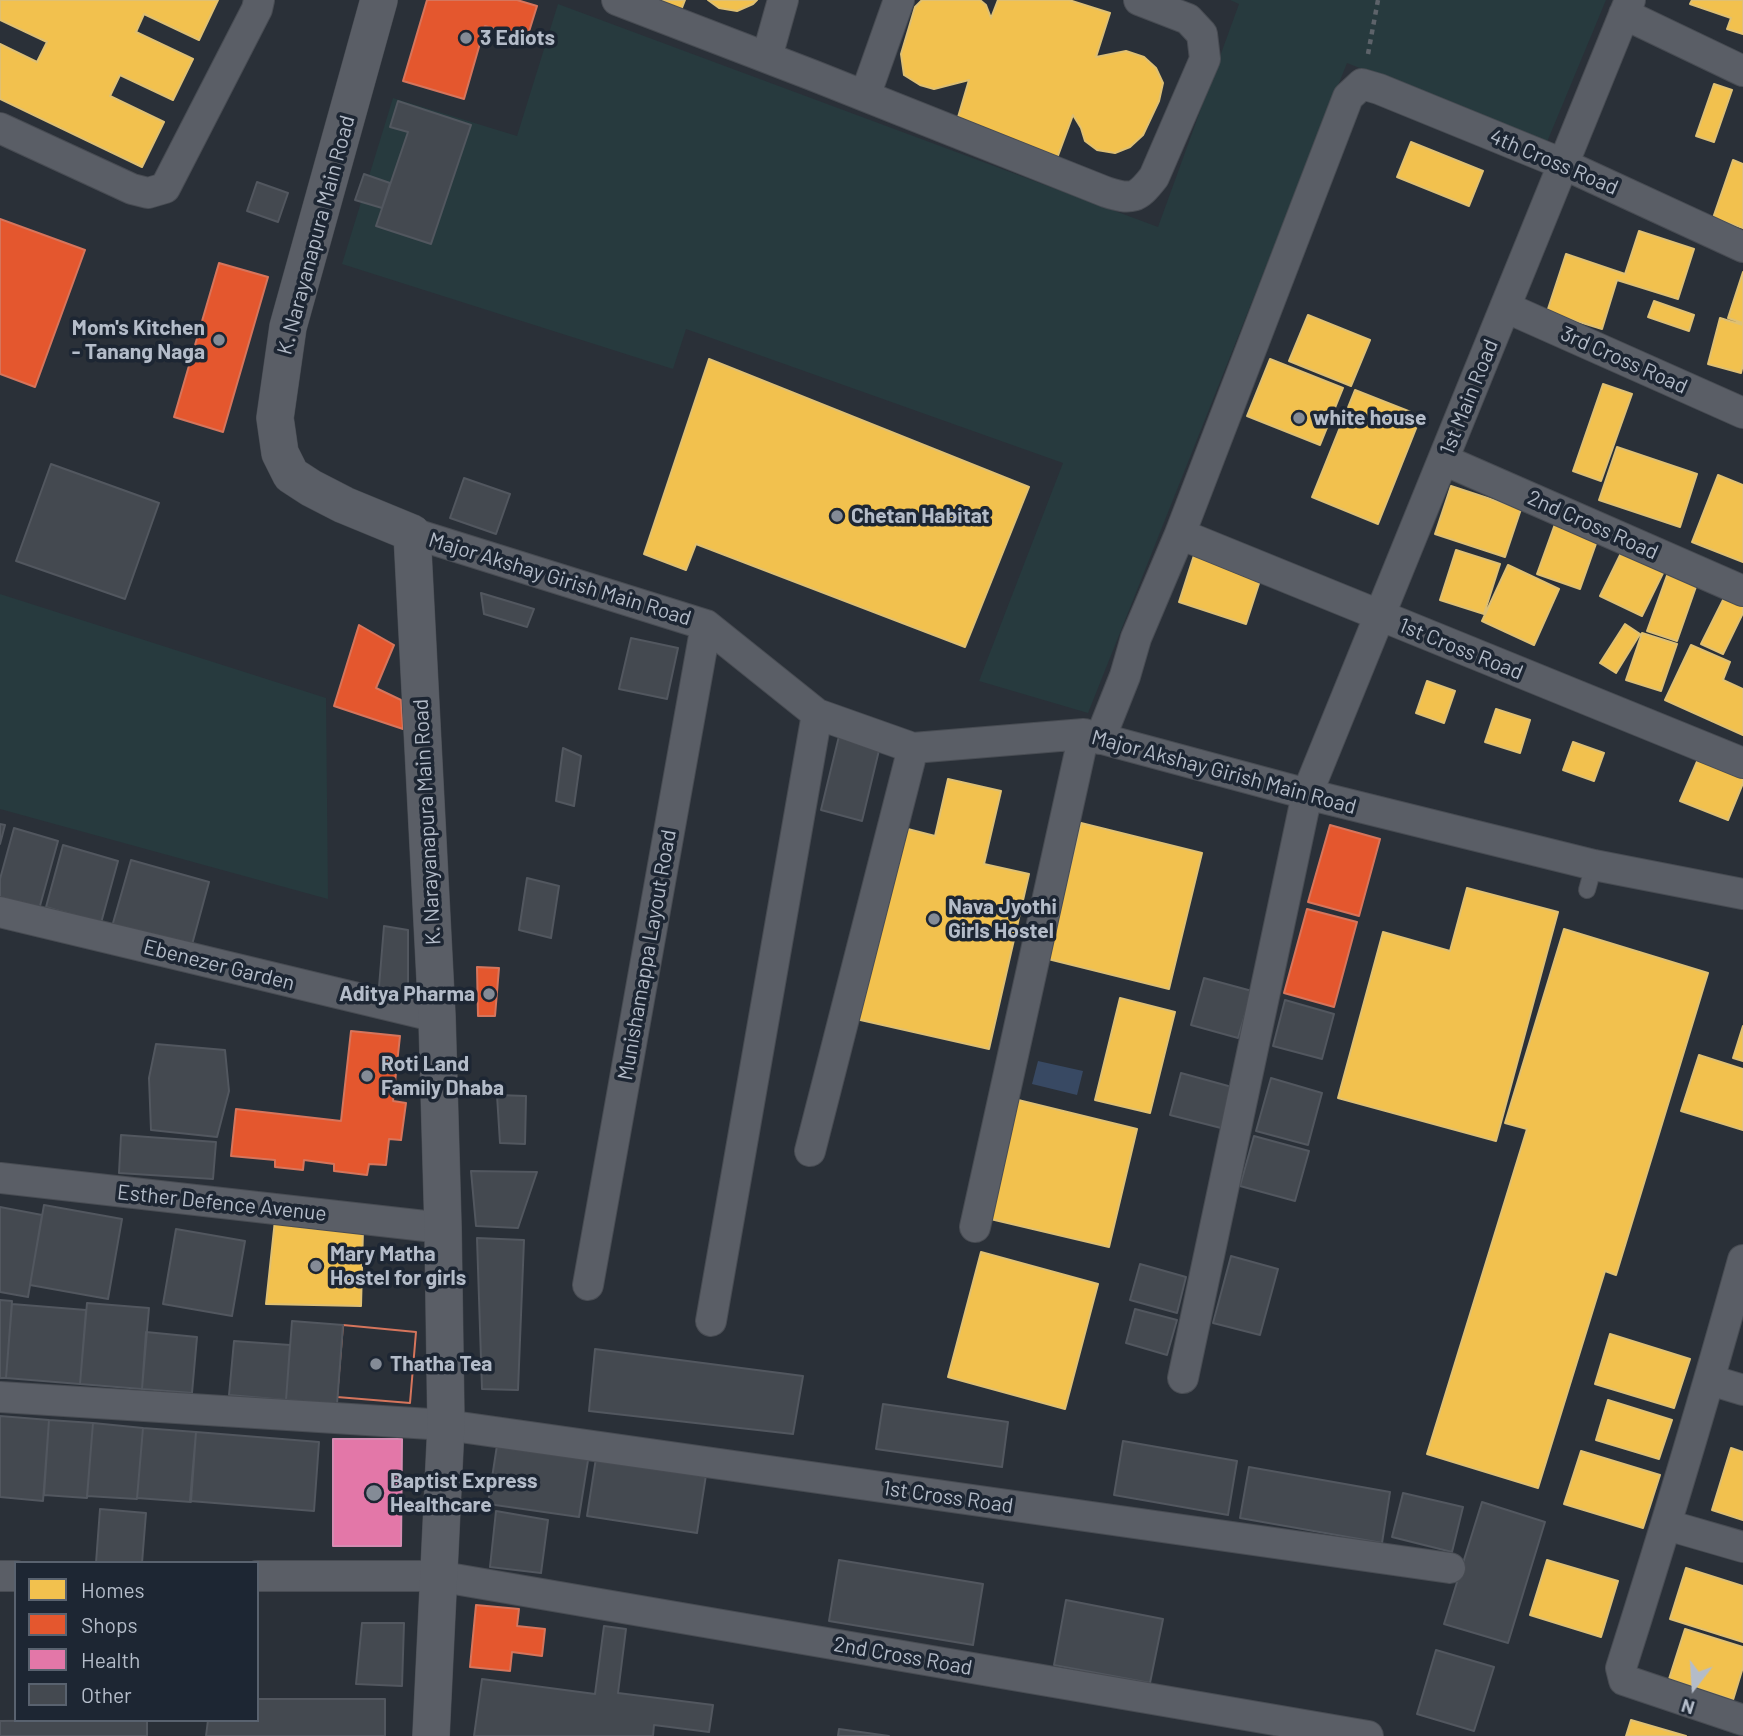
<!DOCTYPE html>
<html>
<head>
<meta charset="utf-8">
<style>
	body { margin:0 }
	#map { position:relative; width:1743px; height:1736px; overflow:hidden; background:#2a3038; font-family:Barlow,sans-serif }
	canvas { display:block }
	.legend { position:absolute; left:14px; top:1561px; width:245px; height:161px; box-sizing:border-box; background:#1d2633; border:2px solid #59626f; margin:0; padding:9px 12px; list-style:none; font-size:21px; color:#b4bcc9 }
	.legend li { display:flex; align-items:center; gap:14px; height:35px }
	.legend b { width:35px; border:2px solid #59626f }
	.north { position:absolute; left:1659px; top:1652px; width:70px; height:70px; -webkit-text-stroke:5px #1d2633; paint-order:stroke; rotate:197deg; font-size:19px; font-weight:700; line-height:28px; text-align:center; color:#b4bcc9 }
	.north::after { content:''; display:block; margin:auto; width:24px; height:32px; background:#b4bcc9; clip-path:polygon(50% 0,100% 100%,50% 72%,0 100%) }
</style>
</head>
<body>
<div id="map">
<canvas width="1743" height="1736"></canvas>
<ul class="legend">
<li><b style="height:19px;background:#f2c14e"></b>Homes</li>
<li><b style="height:19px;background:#e4572e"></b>Shops</li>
<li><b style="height:19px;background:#e377a8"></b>Health</li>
<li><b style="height:19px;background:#444950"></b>Other</li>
</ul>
<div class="north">N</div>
</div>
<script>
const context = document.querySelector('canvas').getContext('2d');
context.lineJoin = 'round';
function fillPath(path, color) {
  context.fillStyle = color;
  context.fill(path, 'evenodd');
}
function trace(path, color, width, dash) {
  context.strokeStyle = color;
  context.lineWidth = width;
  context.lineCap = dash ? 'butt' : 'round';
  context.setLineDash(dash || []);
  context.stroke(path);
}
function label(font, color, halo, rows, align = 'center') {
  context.font = font + ' Barlow,sans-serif';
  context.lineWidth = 7;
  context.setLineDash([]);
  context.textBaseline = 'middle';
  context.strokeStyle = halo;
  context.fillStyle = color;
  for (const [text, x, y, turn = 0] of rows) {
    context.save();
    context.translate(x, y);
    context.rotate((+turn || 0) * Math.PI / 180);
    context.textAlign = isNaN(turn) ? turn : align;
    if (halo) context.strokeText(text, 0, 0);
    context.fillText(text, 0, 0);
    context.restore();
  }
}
const green = new Path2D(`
	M1230,0H1606L1547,142L1347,63L1088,713L979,681L1063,463L686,329L673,369L342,264L393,98L517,136L558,4L1158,227L1239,4Z
	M0,594L326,698L328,899L0,809Z`);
const water = new Path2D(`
	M1038,1061L1083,1071L1077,1095L1032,1084Z`);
const homes = new Path2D(`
	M0,0H218L199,40L144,14L136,32L193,59L173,100L120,75L110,96L164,122L142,167L0,99V44L37,62L47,42L0,20Z
	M629,0H685L678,18Z
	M708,0H757L753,4L737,11L719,8Z
	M922,0H980L986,5L991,18L998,0H1069L1110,13L1096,57L1126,51L1144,57L1156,68L1163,83L1159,101L1143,135L1130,147L1115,153L1097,150L1085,141L1081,128L1073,115L1056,161L956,124L969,80L934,89L920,85L904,75L901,54L915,7Z
	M1692,0H1743V34L1727,29L1731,18L1690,4Z
	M1714,84L1732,90L1714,142L1696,136Z
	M1411,142L1483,171L1469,206L1397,177Z
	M1733,160L1743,164V228L1713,218Z
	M1639,231L1694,249L1678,299L1617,280L1602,329L1547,312L1566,254L1625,274Z
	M1743,272V323L1728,318Z
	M1654,301L1694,315L1689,331L1648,317Z
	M1308,315L1370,340L1351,386L1289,361Z
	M1720,318L1743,325V364L1741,373L1708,364Z
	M709,359L1029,487L965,647L696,544L686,570L644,554Z
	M1270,359L1343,388L1320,445L1247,416Z
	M1603,384L1632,394L1601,481L1573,471Z
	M1355,390L1421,416L1378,524L1312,497Z
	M1617,447L1697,474L1680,527L1599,500Z
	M1718,475L1743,485V562L1692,542Z
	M1451,486L1521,509L1505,557L1435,534Z
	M1555,524L1598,538L1580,589L1537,574Z
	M1624,547L1666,567L1642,616L1600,596Z
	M1196,549L1263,571L1246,624L1179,602Z
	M1456,550L1500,564L1484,614L1440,600Z
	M1508,565L1559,589L1534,645L1482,621Z
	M1669,570L1698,581L1677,641L1647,631Z
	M1729,588L1743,595V613L1723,654L1701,644Z
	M1625,624L1640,634L1616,673L1600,663Z
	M1642,633L1677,644L1661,691L1626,680Z
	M1691,645L1730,662L1723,680L1743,689V735L1665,700Z
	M1427,681L1455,691L1444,723L1416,713Z
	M1496,709L1530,720L1520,753L1485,742Z
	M1573,742L1604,753L1594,781L1563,770Z
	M1702,750L1743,767V783L1728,820L1680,801Z
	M948,779L1001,791L984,864L1029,874L989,1049L856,1019L900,827L935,836Z
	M1081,823L1202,853L1169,989L1048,959Z
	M1467,888L1558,912L1496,1141L1338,1098L1383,932L1450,951Z
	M1564,929L1708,973L1616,1275L1605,1271L1538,1488L1427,1454L1527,1129L1505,1123Z
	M1120,998L1175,1012L1150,1113L1095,1100Z
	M1743,1026V1061L1733,1058Z
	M1699,1055L1743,1069V1130L1681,1111Z
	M1010,1098L1137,1129L1109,1247L982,1217Z
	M275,1220L363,1229L361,1306L266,1304Z
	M981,1252L1098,1284L1065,1409L948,1377Z
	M1610,1334L1690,1359L1674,1408L1595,1384Z
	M1608,1400L1672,1420L1659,1459L1596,1440Z
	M1731,1448L1743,1452V1520L1712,1510Z
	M1581,1451L1660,1475L1643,1528L1564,1504Z
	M1547,1560L1618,1581L1601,1637L1530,1615Z
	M1686,1568L1743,1586V1642L1670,1619Z
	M1685,1629L1743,1647V1667L1733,1700L1669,1679Z
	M1631,1720L1686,1736H1626Z`);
const shops = new Path2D(`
	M427,0H517L537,6L527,38L485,26L464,99L403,81Z
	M0,219L85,250L35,387L0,374Z
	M219,263L268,277L223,432L174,417Z
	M359,625L394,645L376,688L401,700L403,729L334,706Z
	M1330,825L1380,839L1359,916L1308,902Z
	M1307,909L1357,922L1334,1007L1284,993Z
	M477,967L499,968L495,1016H478Z
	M351,1031L400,1036L393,1101L406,1103L401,1140L389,1139L386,1165L369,1164L367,1175L334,1171V1164L304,1160L303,1170L275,1167V1160L231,1156L236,1109L341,1121Z
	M343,1325L416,1332L410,1403L337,1397Z
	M343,1325L416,1332L410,1403L337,1397Z
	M476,1605L519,1609L517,1626L545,1629L542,1656L512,1652L510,1671L470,1667Z`);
const health = new Path2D(`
	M333,1439H402L401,1546H333Z`);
const building = new Path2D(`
	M398,101L471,125L431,244L376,226L408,132L390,127Z
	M364,174L390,183L382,208L355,200Z
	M257,182L288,193L278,222L247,211Z
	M51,464L159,503L125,599L16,561Z
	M464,478L510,494L496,534L450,518Z
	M481,593L534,609L527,627L484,614Z
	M631,638L678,648L667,699L619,689Z
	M840,732L881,742L862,821L821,810Z
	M563,748L581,756L574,806L556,801Z
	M0,824L5,825L0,844Z
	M14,828L58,841L38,913L0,902V879Z
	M63,845L118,861L101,923L46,907Z
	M131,860L209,882L190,952L111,930Z
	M527,878L559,886L551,938L519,930Z
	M384,926L408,930V993L379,987Z
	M1204,978L1252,991L1238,1038L1191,1025Z
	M1285,1000L1334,1014L1322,1059L1273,1046Z
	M156,1044L225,1050L229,1091L217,1137L151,1130L149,1078Z
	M1181,1073L1232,1087L1221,1128L1170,1115Z
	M1271,1078L1322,1093L1308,1145L1256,1131Z
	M497,1095L526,1096L525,1144L500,1143Z
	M121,1135L216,1142L213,1179L119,1173Z
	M1254,1136L1309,1151L1295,1201L1240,1186Z
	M471,1171L537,1172L518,1228L476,1226Z
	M44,1205L122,1219L108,1299L30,1285Z
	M0,1207L42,1215L28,1297L0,1292Z
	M176,1229L245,1241L232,1316L163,1304Z
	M477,1238L524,1240L518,1390L482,1389Z
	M1231,1256L1278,1269L1260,1335L1213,1323Z
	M1140,1264L1186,1277L1177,1313L1130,1300Z
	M0,1300L12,1301L6,1378H0Z
	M87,1303L149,1308L142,1389L80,1384Z
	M12,1304L86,1310L80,1384L6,1378Z
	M1135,1309L1177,1320L1167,1355L1126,1343Z
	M292,1321L343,1325L337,1404L286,1400Z
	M146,1332L197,1337L192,1393L142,1389Z
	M234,1341L290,1345L286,1400L229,1395Z
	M595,1349L803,1376L793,1434L589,1411Z
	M883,1404L1008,1422L1002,1467L876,1449Z
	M0,1416L49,1420L43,1501L0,1497Z
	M49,1420L93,1423L87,1498L44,1495Z
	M93,1423L143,1428L137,1499L87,1496Z
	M143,1428L196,1432L191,1502L137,1498Z
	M196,1432L319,1442L314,1511L190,1501Z
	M498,1439L589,1454L579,1517L488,1504Z
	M1123,1441L1237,1461L1228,1515L1114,1495Z
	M596,1458L706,1475L697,1533L587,1516Z
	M1249,1467L1390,1492L1382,1543L1240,1518Z
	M1403,1493L1463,1507L1452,1552L1392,1537Z
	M1482,1502L1545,1522L1508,1643L1444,1624Z
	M100,1509L146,1513L142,1563H96Z
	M496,1511L548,1520L541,1573L490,1567Z
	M839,1560L983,1584L973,1645L829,1621Z
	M1066,1600L1163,1619L1150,1683L1054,1665Z
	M362,1623H404L402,1686L356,1684Z
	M604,1626L626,1629L618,1693L713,1705L709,1732L654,1725L653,1736H474L482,1679L595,1694Z
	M1436,1650L1494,1667L1474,1731L1417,1714Z
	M257,1699H385V1736H206L208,1720H257Z
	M147,1720V1736H0V1721Z
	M839,1729L889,1736H838Z`);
const path = new Path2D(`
	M1368,54L1378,0`);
const service = new Path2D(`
	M1587,890L1594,865`);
const minor = new Path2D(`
	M617,0L812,75L1106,192C1132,200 1137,199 1154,177L1205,59L1202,34L1188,19L1139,0
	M1624,14L1743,71
	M767,57L783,0
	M865,96L899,0
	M0,128L132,189L148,193L165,188L257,9L259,0
	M1505,307L1743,413
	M1444,460L1743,591
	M412,533L706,625L817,714L913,748L1084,734L1307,794L1594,865L1743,894
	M1180,534L1743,763
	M1100,739L1125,676L1136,638L1180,534L1348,97L1362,84L1379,89L1563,164L1743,247
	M0,912L437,1017
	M810,1151L913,748
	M0,1178L443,1228
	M975,1227L1084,734
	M1743,1260C1705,1397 1664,1533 1621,1668L1624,1680L1743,1720
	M588,1285L706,625
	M711,1321L817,714
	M1183,1378L1307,794L1630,0
	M1710,1380L1743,1390
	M0,1397L446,1425L1450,1568
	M1667,1525L1743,1547
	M0,1576H16
	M257,1576H437L1368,1736`);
const tertiary = new Path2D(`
	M379,0L288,327L275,418L280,453L291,475L311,488L344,505L412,533L437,1017L443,1228L446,1425L431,1736`);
const markers = [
	[466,38,7,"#848b96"],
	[219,340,7,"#848b96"],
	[1299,418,7,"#848b96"],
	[837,516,7,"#848b96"],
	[934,919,7,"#848b96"],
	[489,994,7,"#848b96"],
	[367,1076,7,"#848b96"],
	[316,1266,7,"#848b96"],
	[376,1364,7,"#848b96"],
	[374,1493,9,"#848b96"]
];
const poiNames = [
	["3 Ediots",480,38],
	["Mom's Kitchen",205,328,"right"],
	["- Tanang Naga",205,352,"right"],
	["white house",1313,418],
	["Chetan Habitat",851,516],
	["Nava Jyothi",948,907],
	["Girls Hostel",948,931],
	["Aditya Pharma",475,994,"right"],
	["Roti Land",381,1064],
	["Family Dhaba",381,1088],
	["Mary Matha",330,1254],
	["Hostel for girls",330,1278],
	["Thatha Tea",390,1364],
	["Baptist Express",390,1481],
	["Healthcare",390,1505]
];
const streetNames = [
	["4th Cross Road",1554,162,23],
	["K. Narayanapura Main Road",316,235,-75],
	["3rd Cross Road",1624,360,24],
	["1st Main Road",1469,397,-68],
	["2nd Cross Road",1593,525,24],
	["Major Akshay Girish Main Road",560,579,17],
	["1st Cross Road",1461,649,22],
	["Major Akshay Girish Main Road",1224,772,15],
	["K. Narayanapura Main Road",427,822,-93],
	["Munishamappa Layout Road",647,955,-80],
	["Ebenezer Garden",219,965,14],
	["Esther Defence Avenue",222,1203,6],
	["1st Cross Road",948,1497,8],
	["2nd Cross Road",903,1656,10]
];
fillPath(green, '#273a3e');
fillPath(water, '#384963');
fillPath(homes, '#f2c14e');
trace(homes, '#dfc073', 2);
fillPath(shops, '#e4572e');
trace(shops, '#d6755c', 2);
fillPath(health, '#e377a8');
trace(health, '#d58cb2', 2);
fillPath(building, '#444950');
trace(building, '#52575f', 2);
trace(service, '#484c53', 18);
trace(minor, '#484c53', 32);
trace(tertiary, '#484c53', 38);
trace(path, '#5d636a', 4.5, [5, 5]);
trace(service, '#5a5e66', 16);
trace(minor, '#5a5e66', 30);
trace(tertiary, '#5a5e66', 37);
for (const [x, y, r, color] of markers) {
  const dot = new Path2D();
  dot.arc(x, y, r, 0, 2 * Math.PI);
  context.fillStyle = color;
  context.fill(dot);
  trace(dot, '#1d2633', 2.5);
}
label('bold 21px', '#b4bcc9', '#1d2633', poiNames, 'left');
label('21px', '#b4bcc9', '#1d2633', streetNames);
</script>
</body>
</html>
